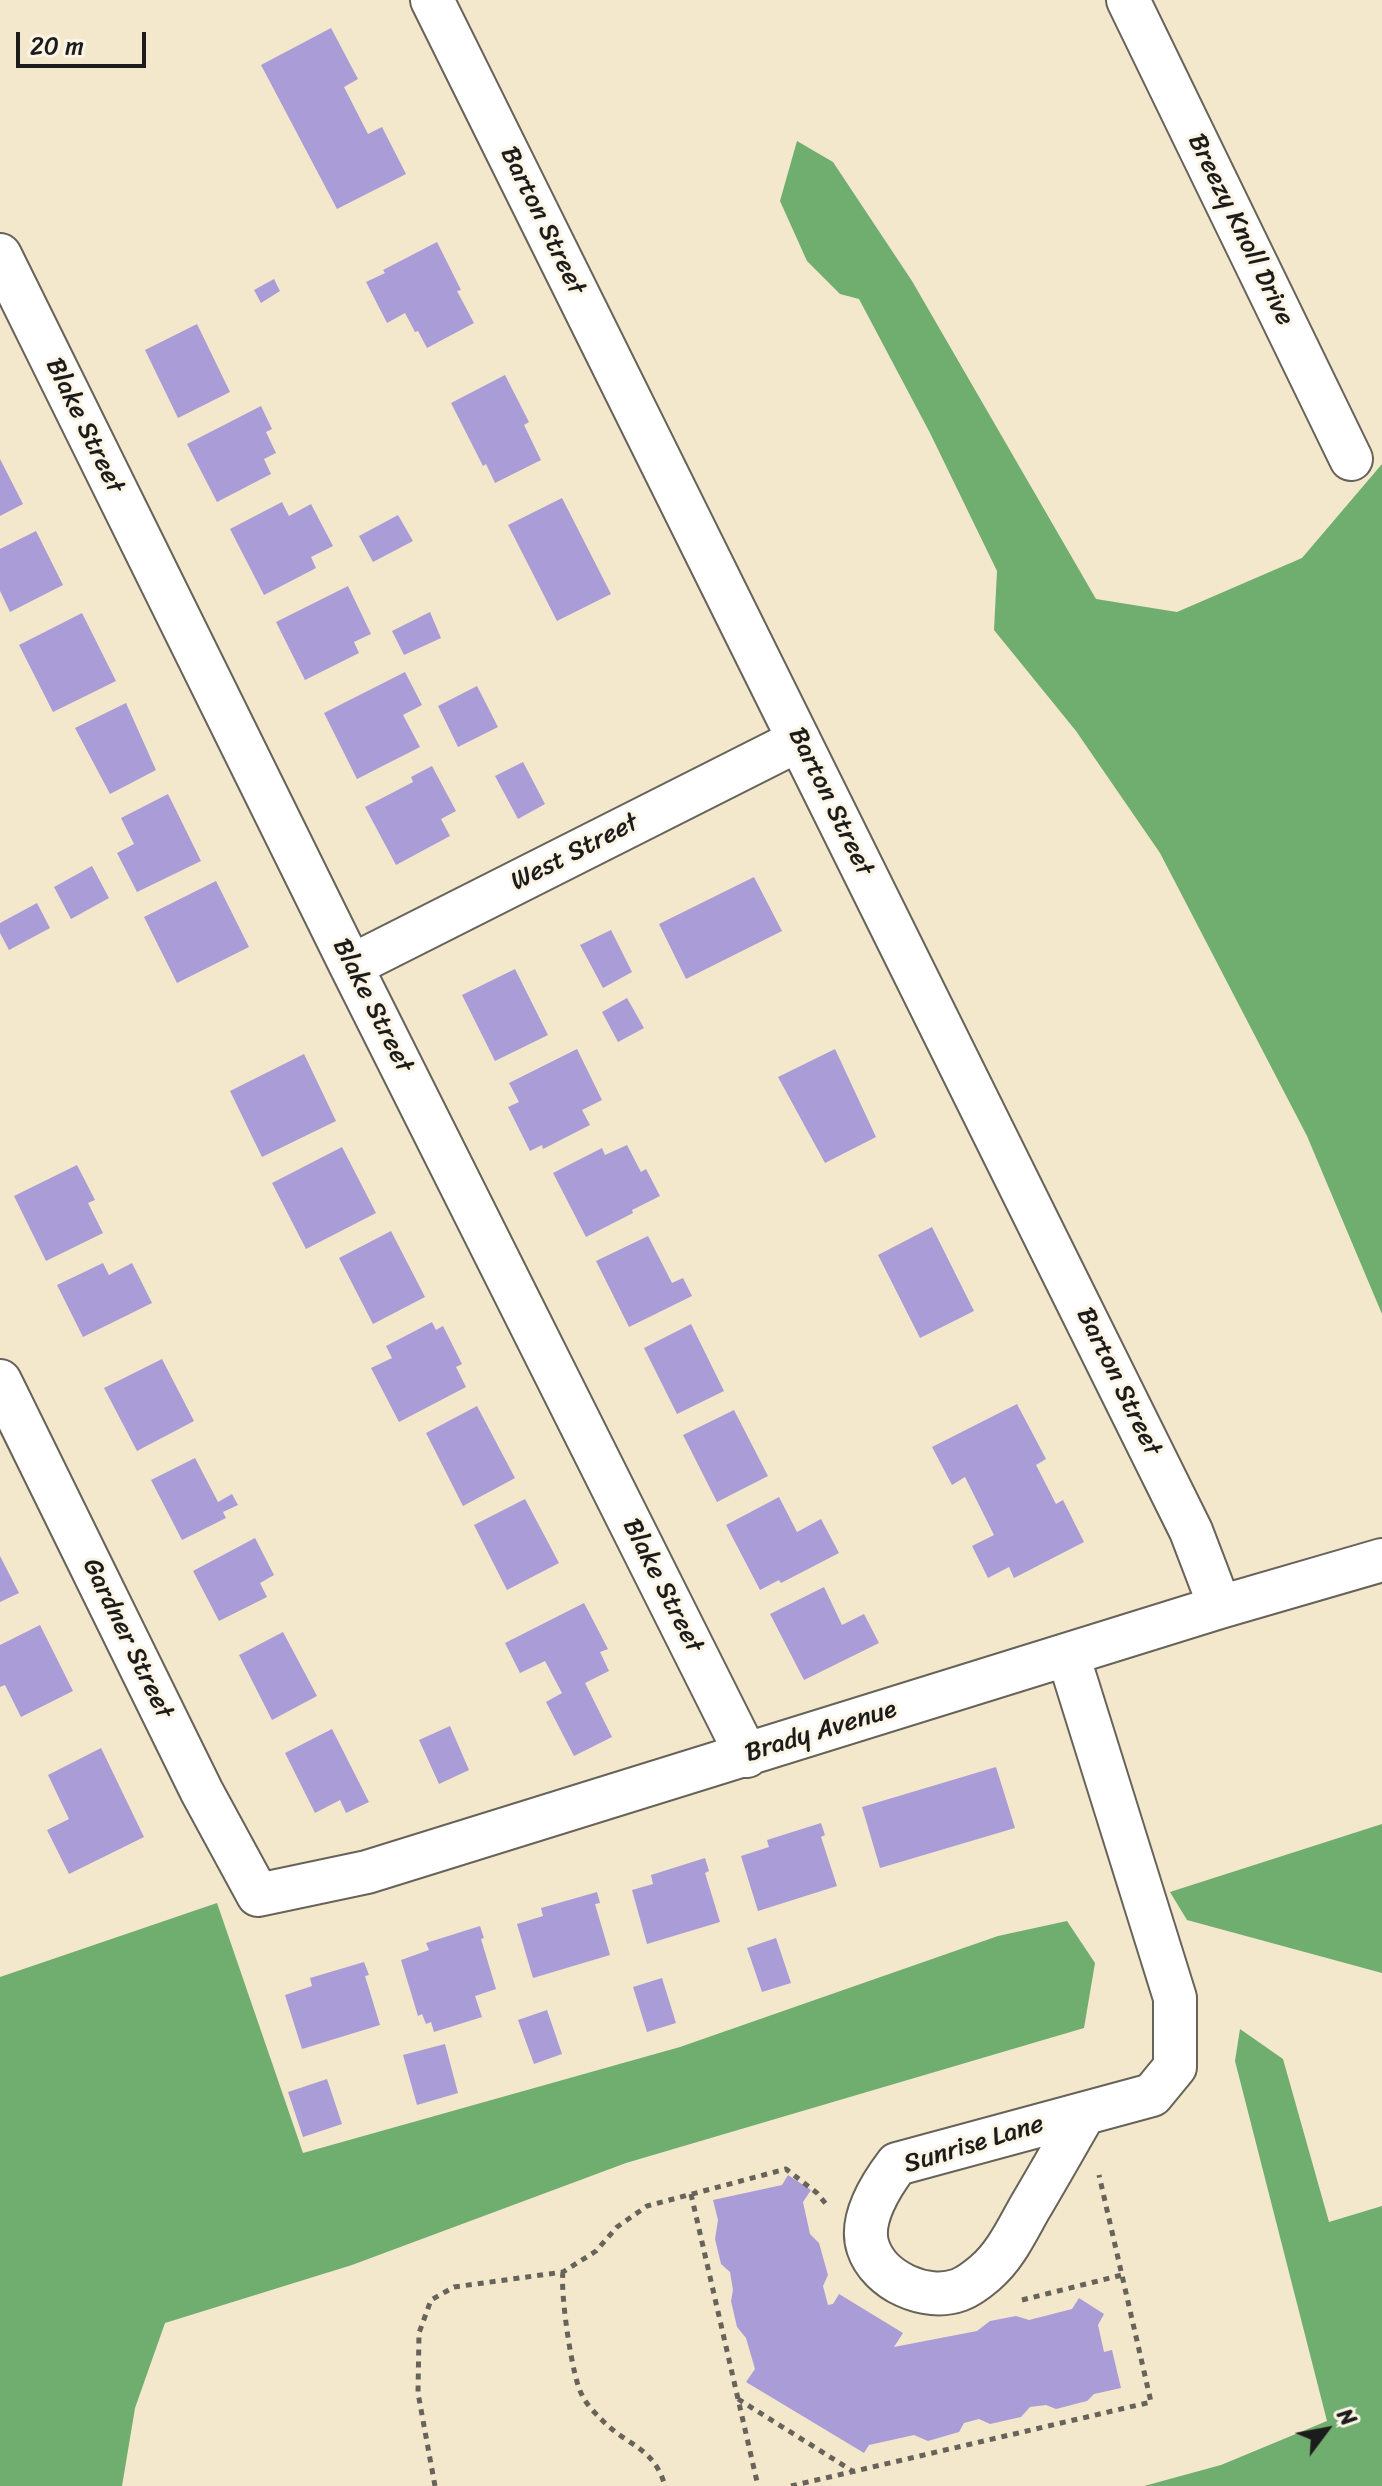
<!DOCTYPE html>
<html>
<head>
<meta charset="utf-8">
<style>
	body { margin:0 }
	#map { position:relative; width:1382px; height:2486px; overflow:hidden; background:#f3e7cc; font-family:Sriracha,sans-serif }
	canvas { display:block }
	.north { position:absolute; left:1286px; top:2390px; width:80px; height:80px; -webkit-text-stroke:6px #fcf5e5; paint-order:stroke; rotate:58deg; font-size:22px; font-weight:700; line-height:32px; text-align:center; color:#1c1c1c }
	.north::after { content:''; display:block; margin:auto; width:28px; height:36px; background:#1c1c1c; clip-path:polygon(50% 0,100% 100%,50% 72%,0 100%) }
	.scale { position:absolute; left:16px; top:32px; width:130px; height:36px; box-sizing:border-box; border:4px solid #1c1c1c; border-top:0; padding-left:10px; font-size:24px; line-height:28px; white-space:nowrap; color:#1c1c1c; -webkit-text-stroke:6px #fcf5e5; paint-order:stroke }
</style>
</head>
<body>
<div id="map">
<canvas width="1382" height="2486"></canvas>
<div class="north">N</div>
<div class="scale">20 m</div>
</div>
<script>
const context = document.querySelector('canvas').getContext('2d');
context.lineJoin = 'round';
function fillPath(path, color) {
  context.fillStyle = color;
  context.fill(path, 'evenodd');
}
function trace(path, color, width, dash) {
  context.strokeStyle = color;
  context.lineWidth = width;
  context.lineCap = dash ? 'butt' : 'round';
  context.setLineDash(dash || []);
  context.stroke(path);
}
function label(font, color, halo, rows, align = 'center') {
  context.font = font + ' Sriracha,sans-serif';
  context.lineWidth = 6;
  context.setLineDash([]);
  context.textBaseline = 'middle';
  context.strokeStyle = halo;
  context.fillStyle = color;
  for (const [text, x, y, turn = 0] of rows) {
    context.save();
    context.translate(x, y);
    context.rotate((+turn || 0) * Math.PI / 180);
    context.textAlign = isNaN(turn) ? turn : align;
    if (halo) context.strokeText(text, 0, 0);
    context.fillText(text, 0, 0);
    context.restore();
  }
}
const forest = new Path2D(`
	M797,141L833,162L912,281L1096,599L1177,612L1302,558L1382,464V1314L1307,1136L1160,853L1076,731L994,630L997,571L930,433L859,299L840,294L807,261L780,201Z
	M1382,1824V1973L1187,1920L1170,1892Z
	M217,1903L303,2153L680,2047L998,1936L1067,1921L1095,1963L1084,2028L626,2163L352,2265L165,2323L135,2408L122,2486H0V1977Z
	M1240,2029L1283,2059L1329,2222L1382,2206V2486H1144L1221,2465L1327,2421L1235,2061Z`);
const building = new Path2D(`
	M331,28L358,79L344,87L368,134L382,127L406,174L337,209L261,65Z
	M437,242L461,290L457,291L474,323L427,348L418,331L415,332L405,313L387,323L366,282L385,273L383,270Z
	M274,279L280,291L261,303L254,290Z
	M197,324L230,392L178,418L145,350Z
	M505,375L529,422L524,425L541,460L495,483L486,464L483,466L451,403Z
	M261,406L272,429L266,432L276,453L264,459L271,474L217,502L187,444Z
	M0,459L23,504L0,516Z
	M562,498L611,594L557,621L508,525Z
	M282,502L289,516L311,504L333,546L311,557L316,568L264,595L230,529Z
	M398,515L413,541L373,562L359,536Z
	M36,531L63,585L10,612L0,591V549Z
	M348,586L371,634L354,642L359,653L305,680L276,622Z
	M430,612L441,638L404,655L392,631Z
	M82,613L116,681L53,712L19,645Z
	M405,672L422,705L403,715L420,747L357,779L324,713Z
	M477,686L498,727L458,747L438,706Z
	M126,703L156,770L110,794L75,728Z
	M523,762L545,804L518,819L495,776Z
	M432,766L456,811L441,819L450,836L396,865L365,807L413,782L411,777Z
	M168,794L201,861L137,892L117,853L134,844L121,818Z
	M92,866L109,898L71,919L54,887Z
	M754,877L782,931L686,979L659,924Z
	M216,881L249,947L177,983L144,917Z
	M37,903L50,928L9,950L0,933V923Z
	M611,930L632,972L603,988L580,945Z
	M515,969L548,1035L495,1061L462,995Z
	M627,998L644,1028L618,1042L602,1012Z
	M577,1049L602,1100L582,1110L590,1125L543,1149L542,1145L530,1151L508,1107L519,1102L509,1083Z
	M835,1049L876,1137L825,1163L778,1077Z
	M304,1054L336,1121L262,1157L230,1091Z
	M627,1145L641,1172L646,1169L660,1196L632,1210L633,1213L586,1237L553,1173L602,1148L605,1155Z
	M342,1147L376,1213L306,1249L272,1183Z
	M77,1165L95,1200L88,1203L103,1233L46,1261L14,1196Z
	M932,1227L974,1311L920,1338L878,1255Z
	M391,1231L425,1297L373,1324L339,1258Z
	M648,1236L672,1283L683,1278L692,1296L629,1327L596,1261Z
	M103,1263L109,1275L132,1263L152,1303L83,1337L57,1285Z
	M432,1322L436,1330L443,1326L462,1364L456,1367L466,1387L399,1422L371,1368L392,1358L386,1346Z
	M691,1324L724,1391L677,1414L644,1348Z
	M162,1359L194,1421L137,1451L104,1388Z
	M1017,1404L1046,1459L1036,1465L1056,1504L1063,1500L1084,1542L1014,1578L1009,1567L988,1578L972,1546L994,1535L965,1477L952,1485L932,1447Z
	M477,1406L515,1478L463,1506L426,1433Z
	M734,1410L768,1476L717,1502L683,1435Z
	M195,1458L218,1502L232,1494L238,1505L223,1512L226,1518L182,1540L151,1480Z
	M779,1497L797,1532L821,1519L839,1553L781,1583L779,1580L760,1590L726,1525Z
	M525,1499L559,1563L507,1590L474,1525Z
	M255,1538L274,1575L260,1583L267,1597L219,1621L193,1571Z
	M0,1556L19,1593L0,1602Z
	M824,1587L842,1625L864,1614L879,1643L804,1680L770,1614Z
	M584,1603L608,1649L600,1652L609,1671L585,1683L612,1737L574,1756L546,1702L562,1693L545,1661L520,1673L505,1643Z
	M40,1625L73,1691L21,1717L5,1685L0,1687V1645Z
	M283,1632L317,1696L272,1720L239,1655Z
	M450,1726L469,1770L439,1784L419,1740Z
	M332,1729L369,1802L346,1813L340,1800L315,1813L285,1753Z
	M101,1748L144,1837L69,1874L47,1830L69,1819L48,1775Z
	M996,1767L1015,1828L880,1868L862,1807Z
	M821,1823L825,1835L821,1837L837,1886L758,1911L741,1856L769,1847L767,1840Z
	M705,1858L709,1871L705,1873L720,1922L647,1944L632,1890L653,1884L651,1875Z
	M597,1892L600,1903L595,1904L610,1955L533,1978L517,1924L543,1916L541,1908Z
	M480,1926L484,1938L481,1939L496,1989L475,1996L482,2017L434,2032L431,2022L426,2024L422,2014L418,2016L401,1960L429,1950L426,1943Z
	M776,1938L791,1983L762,1992L747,1948Z
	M364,1962L369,1975L365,1976L380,2025L302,2049L285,1995L312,1986L310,1978Z
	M662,1978L676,2023L647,2032L633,1987Z
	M547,2010L562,2054L534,2064L518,2020Z
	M445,2044L458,2093L417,2105L403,2055Z
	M327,2079L342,2124L303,2137L288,2092Z
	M788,2175L811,2190L803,2202L810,2234L819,2243L828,2275L823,2286L828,2305L833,2304L839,2294L903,2333L894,2347L977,2331L990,2321L1016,2316L1029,2320L1072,2309L1079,2298L1104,2314L1098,2325L1104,2352L1112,2350L1121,2388L1094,2394L1087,2401L1056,2409L1046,2405L1030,2407L1021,2417L990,2424L979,2419L964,2423L959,2432L928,2441L914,2435L869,2445L864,2453L746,2382L755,2369L746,2338L737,2327L731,2301L733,2290L730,2272L721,2264L715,2239L718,2220L713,2200L782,2185Z`);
const path = new Path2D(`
	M691,2194L758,2486
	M563,2272C560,2292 572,2378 582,2395C586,2404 595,2413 602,2420C627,2446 654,2447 665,2486
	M1022,2300L1122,2275
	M738,2399L854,2472
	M435,2486L418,2393L419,2333L431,2300L454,2287L563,2272L596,2251L617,2227L647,2206L786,2169L817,2193L826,2204
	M791,2486L1151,2402L1099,2175`);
const street = new Path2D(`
	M432,0L1191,1531L1220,1607
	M1128,0L1351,459
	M0,255L351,966L747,1756
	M351,966L799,740
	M0,1381L202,1792L258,1895L367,1872L1220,1607L1382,1560
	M1068,1655L1175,1998V2067L1152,2095L897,2164C881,2185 859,2220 868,2247C879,2281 926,2302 959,2290C967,2287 978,2279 985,2273C1005,2256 1016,2232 1029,2209C1048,2177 1066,2145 1084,2114`);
const streetNames = [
	["Barton Street",542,221,64],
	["Breezy Knoll Drive",1240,230,64],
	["Blake Street",84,426,64],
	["Barton Street",830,802,64],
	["West Street",575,853,-27],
	["Blake Street",372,1006,63],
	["Barton Street",1118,1382,64],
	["Blake Street",662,1586,63],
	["Gardner Street",127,1639,64],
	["Brady Avenue",821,1732,-17],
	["Sunrise Lane",974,2145,-17]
];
fillPath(forest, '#6fae6f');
fillPath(building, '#aa9dd7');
trace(street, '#67635a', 46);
trace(path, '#67635a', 5, [6, 6]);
trace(street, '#fff', 42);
label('26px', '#1c1c1c', '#fcf5e5', streetNames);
</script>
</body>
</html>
